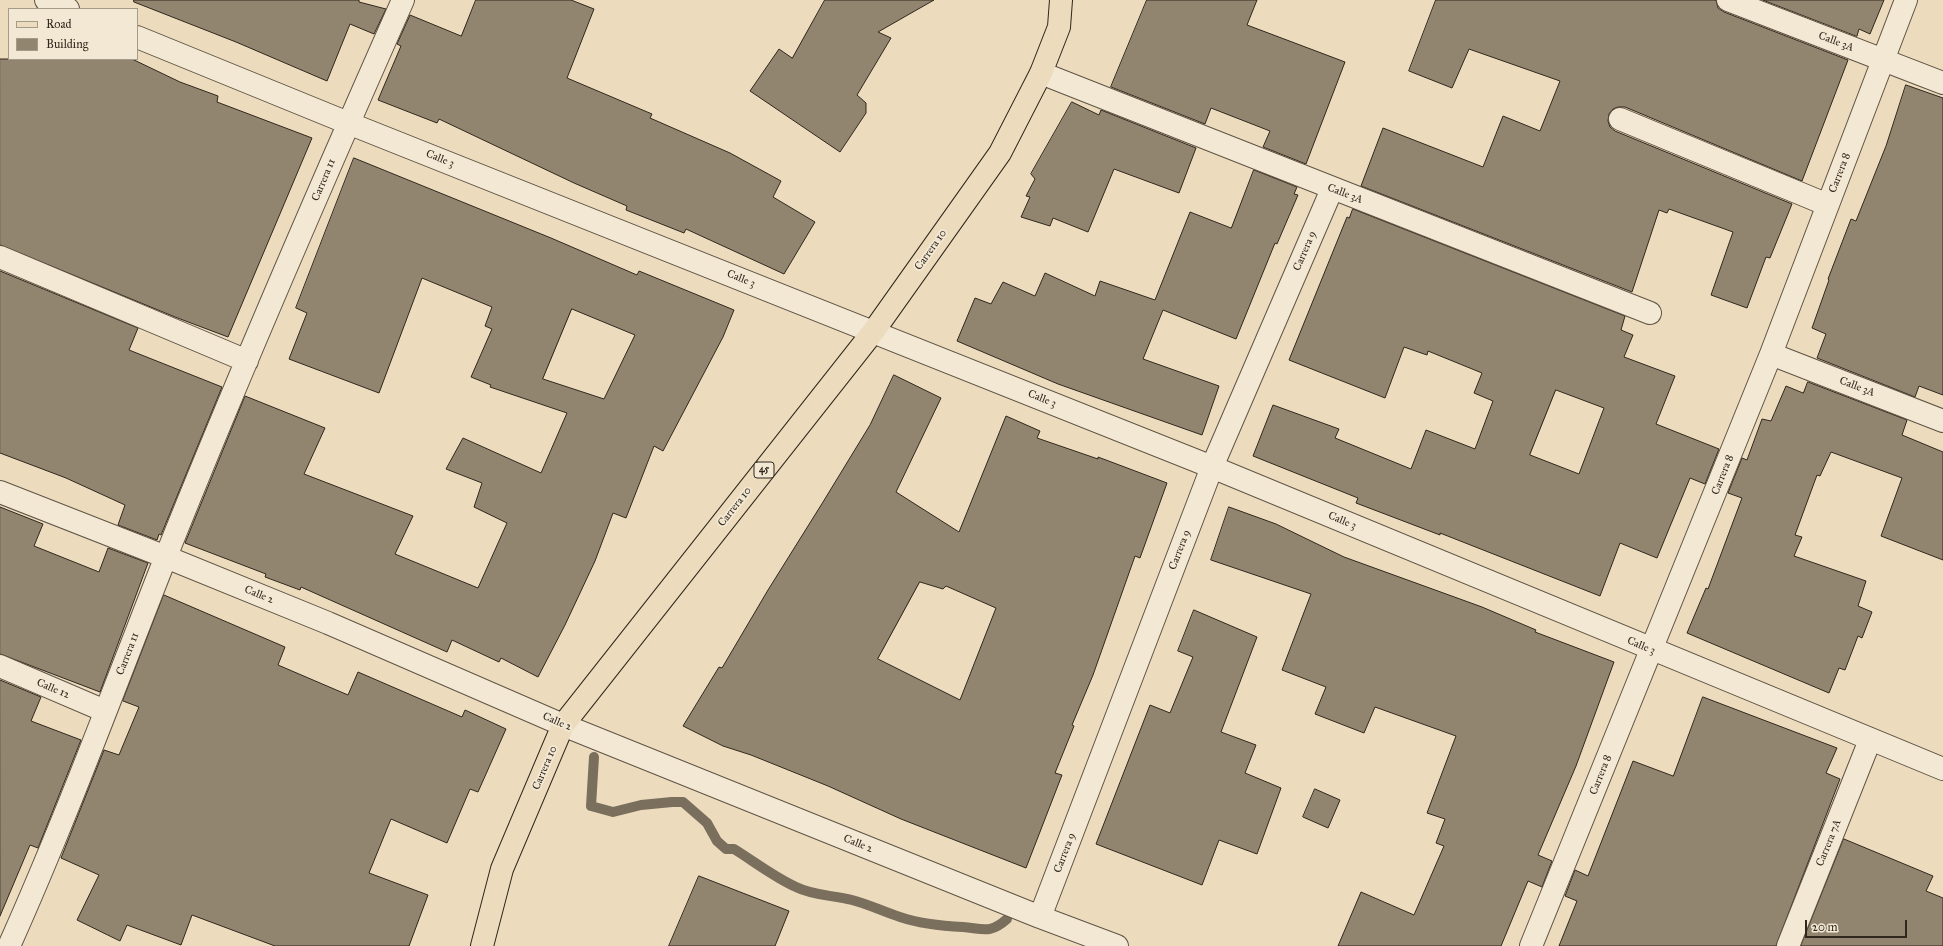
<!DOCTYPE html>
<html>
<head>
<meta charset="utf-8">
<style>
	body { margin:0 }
	#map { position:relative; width:1943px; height:946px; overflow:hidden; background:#ecdcbd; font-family:"IM FELL Great Primer",serif }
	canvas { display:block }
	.legend { position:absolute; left:8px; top:8px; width:130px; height:52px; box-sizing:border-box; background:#f3e8d4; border:1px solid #a59b8b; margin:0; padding:5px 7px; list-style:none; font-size:12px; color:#30271d }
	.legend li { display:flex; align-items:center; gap:8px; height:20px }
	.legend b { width:20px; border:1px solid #a59b8b }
	.scale { position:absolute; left:1805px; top:920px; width:102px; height:18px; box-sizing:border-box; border:2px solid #30271d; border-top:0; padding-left:5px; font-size:12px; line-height:14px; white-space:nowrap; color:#30271d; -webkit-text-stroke:3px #f3e8d4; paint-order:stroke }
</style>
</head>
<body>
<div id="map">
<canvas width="1943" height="946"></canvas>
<ul class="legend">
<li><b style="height:5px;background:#ecdcbd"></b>Road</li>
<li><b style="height:11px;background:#928570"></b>Building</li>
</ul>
<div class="scale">20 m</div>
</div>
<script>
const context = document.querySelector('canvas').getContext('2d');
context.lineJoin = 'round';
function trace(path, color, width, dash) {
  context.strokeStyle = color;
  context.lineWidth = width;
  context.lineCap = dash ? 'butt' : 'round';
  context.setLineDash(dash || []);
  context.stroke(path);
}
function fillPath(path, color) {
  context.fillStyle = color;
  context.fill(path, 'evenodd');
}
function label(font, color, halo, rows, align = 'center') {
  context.font = font + ' "IM FELL Great Primer",serif';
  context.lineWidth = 3.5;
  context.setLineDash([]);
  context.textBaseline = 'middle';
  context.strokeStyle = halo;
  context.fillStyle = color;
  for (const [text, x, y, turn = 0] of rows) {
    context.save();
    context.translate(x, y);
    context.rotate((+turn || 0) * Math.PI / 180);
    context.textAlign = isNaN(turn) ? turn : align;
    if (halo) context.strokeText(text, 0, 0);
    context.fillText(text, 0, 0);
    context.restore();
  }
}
const stream = new Path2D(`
	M594,757L591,806L613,812L641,805L672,802H683L707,823L717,841L726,849H734C755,862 774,877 796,887C814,896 833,895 852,900C868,904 884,912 900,917C921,924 941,926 963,927C984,929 990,934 1007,919`);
const building = new Path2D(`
	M134,0H359V2L386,9L374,34L350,24L327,81L236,42L134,2Z
	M476,0H571L594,9L567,78L652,114L650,118L730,153L781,181L773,197L815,222L784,274L686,229L684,233L626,210L627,206L574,183L439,119L437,123L378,100L401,46L397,44L410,15L461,36Z
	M825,0H934L878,32L891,38L857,95L866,103V113L840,152L750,91L779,49L792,58Z
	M1147,0H1257L1247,25L1345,62L1306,164L1263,147L1270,131L1211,108L1205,124L1111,87Z
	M1436,0H1716L1718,8L1724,12L1848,60L1802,181L1625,107H1618L1613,109L1609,114L1608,121L1610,127L1615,131L1792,204L1770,258L1766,257L1747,308L1711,295L1733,232L1669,209L1667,213L1659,210L1632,292L1361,186L1383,128L1483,167L1503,116L1540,131L1560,81L1469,49L1452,88L1409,71Z
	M1763,0H1884L1870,34L1859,29L1857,36Z
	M0,59H132L180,82L218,96L217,102L312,138L228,337L175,317L0,245Z
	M1906,85L1943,98V395L1919,386L1915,397L1817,358L1826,334L1812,328L1829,280L1828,279L1851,219L1856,221L1886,146Z
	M1072,102L1099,115L1101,110L1196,148L1179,193L1114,169L1088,232L1053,218L1050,226L1021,217L1030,197L1026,196L1035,179L1031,174Z
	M354,158L551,238L637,275L639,271L734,310L723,337L663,451L654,446L626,518L613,513L595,561L565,625L538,677L501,658L499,662L452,640L447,652L301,587L300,590L265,577L266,574L185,543L245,396L325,428L304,474L413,516L395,554L478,588L507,523L474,507L482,483L446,469L463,438L541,473L567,413L490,387L491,385L471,377L492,329L485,326L492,307L422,278L379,393L289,359L307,313L296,308ZM572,309L635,335L604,399L543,379Z
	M1254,170L1297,187L1294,194L1298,195L1277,244L1275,243L1236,339L1163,310L1143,359L1219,386L1202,435L1058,384L957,341L975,298L991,304L1003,282L1035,296L1045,273L1095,296L1100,281L1155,300L1190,212L1231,228Z
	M1353,209L1625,316L1621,330L1633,335L1624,357L1675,376L1656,424L1719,449L1705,484L1690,478L1657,558L1620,543L1600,596L1440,533V535L1356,503L1358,498L1253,456L1273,405L1339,429L1335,438L1411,469L1426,430L1475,449L1493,401L1474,393L1482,373L1428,351L1427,355L1404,347L1385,398L1289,360L1347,217L1349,218ZM1556,390L1604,408L1579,474L1530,455Z
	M0,271L138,328L129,350L222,387L161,535L159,534L157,540L118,525L125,505L66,478L0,453Z
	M894,375L941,398L896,492L959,532L1006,416L1040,431L1037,438L1098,459V457L1167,483L1140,558L1135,556L1093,675L1072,725L1074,726L1055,773L1062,775L1026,868L901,819L828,786L751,755L723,746L683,726L719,667L722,668L768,590L823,502L870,425ZM920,582L943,589L946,586L996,608L960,700L878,659Z
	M1808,382L1907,420L1902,435L1943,452V560L1881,536L1902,478L1831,452L1820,476L1817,475L1795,535L1802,537L1794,556L1866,581L1858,606L1872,612L1862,638L1858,636L1845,670L1839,668L1829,693L1687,633L1706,588L1708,589L1742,498L1728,493L1742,458L1747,460L1762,419L1771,421L1786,386L1803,393Z
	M0,507L43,524L34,546L99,572L108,548L148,563L100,692L0,654Z
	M1229,507L1276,524L1344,557L1482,607L1536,630L1535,632L1614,662L1576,766L1538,855L1552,861L1542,887L1528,881L1501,946H1338L1361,892L1414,915L1444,846L1436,843L1445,819L1427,813L1456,736L1375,707L1364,733L1315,714L1326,687L1282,670L1311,594L1211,560Z
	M164,595L285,647L278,665L348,695L358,672L462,717L465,710L506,729L478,792L470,789L447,843L391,819L369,873L428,895L409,946H275L192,915L181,945L127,925L120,941L77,920L99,875L61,858L104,750L119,755L139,707L123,701Z
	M1194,610L1257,637L1221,732L1256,745L1245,773L1281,788L1257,854L1219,840L1202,885L1096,844L1150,705L1170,713L1193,657L1178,651Z
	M0,680L41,697L31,721L81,740L38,848L30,845L0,916Z
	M1703,697L1837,748L1826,773L1840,779L1776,946H1559L1577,901L1565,896L1575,870L1588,876L1633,761L1673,776Z
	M1315,789L1340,800L1328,828L1303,817Z
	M1844,839L1933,876L1926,891L1943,898V946H1801Z
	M699,876L789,911L775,946H669Z`);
const street = new Path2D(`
	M46,0L68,9
	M1728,0L1943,83
	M137,37L348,123L1212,467L1943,769
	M1041,73L1650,313
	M1620,119L1828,205
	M0,257L247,361
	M1771,354L1943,421
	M0,492L166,557L328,623L563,725L1040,917L1117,946
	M0,666L105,711
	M1040,917L1212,467L1332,189
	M9,946C66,819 114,688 165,559C240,371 321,185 403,0
	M1531,946L1771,354L1906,0
	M1788,946L1870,740`);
const primary = new Path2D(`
	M482,946L502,869L563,725L873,332L1000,153L1041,73L1059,27L1061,0`);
const shields = [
	[764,470,20]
];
const shieldNames = [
	["45",764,470]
];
const streetNames = [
	["Calle 3A",1836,42,21],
	["Calle 3",440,159,22],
	["Carrera 8",1840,173,-69],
	["Carrera 11",324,180,-67],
	["Calle 3A",1345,194,21],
	["Carrera 10",931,250,-55],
	["Carrera 9",1305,251,-67],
	["Calle 3",741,279,22],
	["Calle 3A",1857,387,21],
	["Calle 3",1042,399,22],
	["Carrera 8",1723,475,-68],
	["Carrera 10",735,507,-52],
	["Calle 3",1342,521,23],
	["Carrera 9",1180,550,-69],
	["Calle 2",259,595,22],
	["Calle 3",1641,646,23],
	["Carrera 11",128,654,-69],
	["Calle 12",53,689,23],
	["Calle 2",557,722,23],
	["Carrera 10",545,768,-67],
	["Carrera 8",1601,775,-68],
	["Carrera 7A",1829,843,-68],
	["Calle 2",858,844,22],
	["Carrera 9",1065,853,-69]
];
trace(stream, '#7a6e5d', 10);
fillPath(building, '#928570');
trace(building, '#30271d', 1);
trace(street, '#5f5445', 24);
trace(primary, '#30271d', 24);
trace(street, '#f3e8d4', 22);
trace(primary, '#ecdcbd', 22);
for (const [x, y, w] of shields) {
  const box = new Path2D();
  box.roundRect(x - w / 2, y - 8, w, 16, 3);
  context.fillStyle = '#f3e8d4';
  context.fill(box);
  trace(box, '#30271d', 1);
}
label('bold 10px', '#30271d', null, shieldNames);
label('11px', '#30271d', '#f3e8d4', streetNames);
</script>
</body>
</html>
